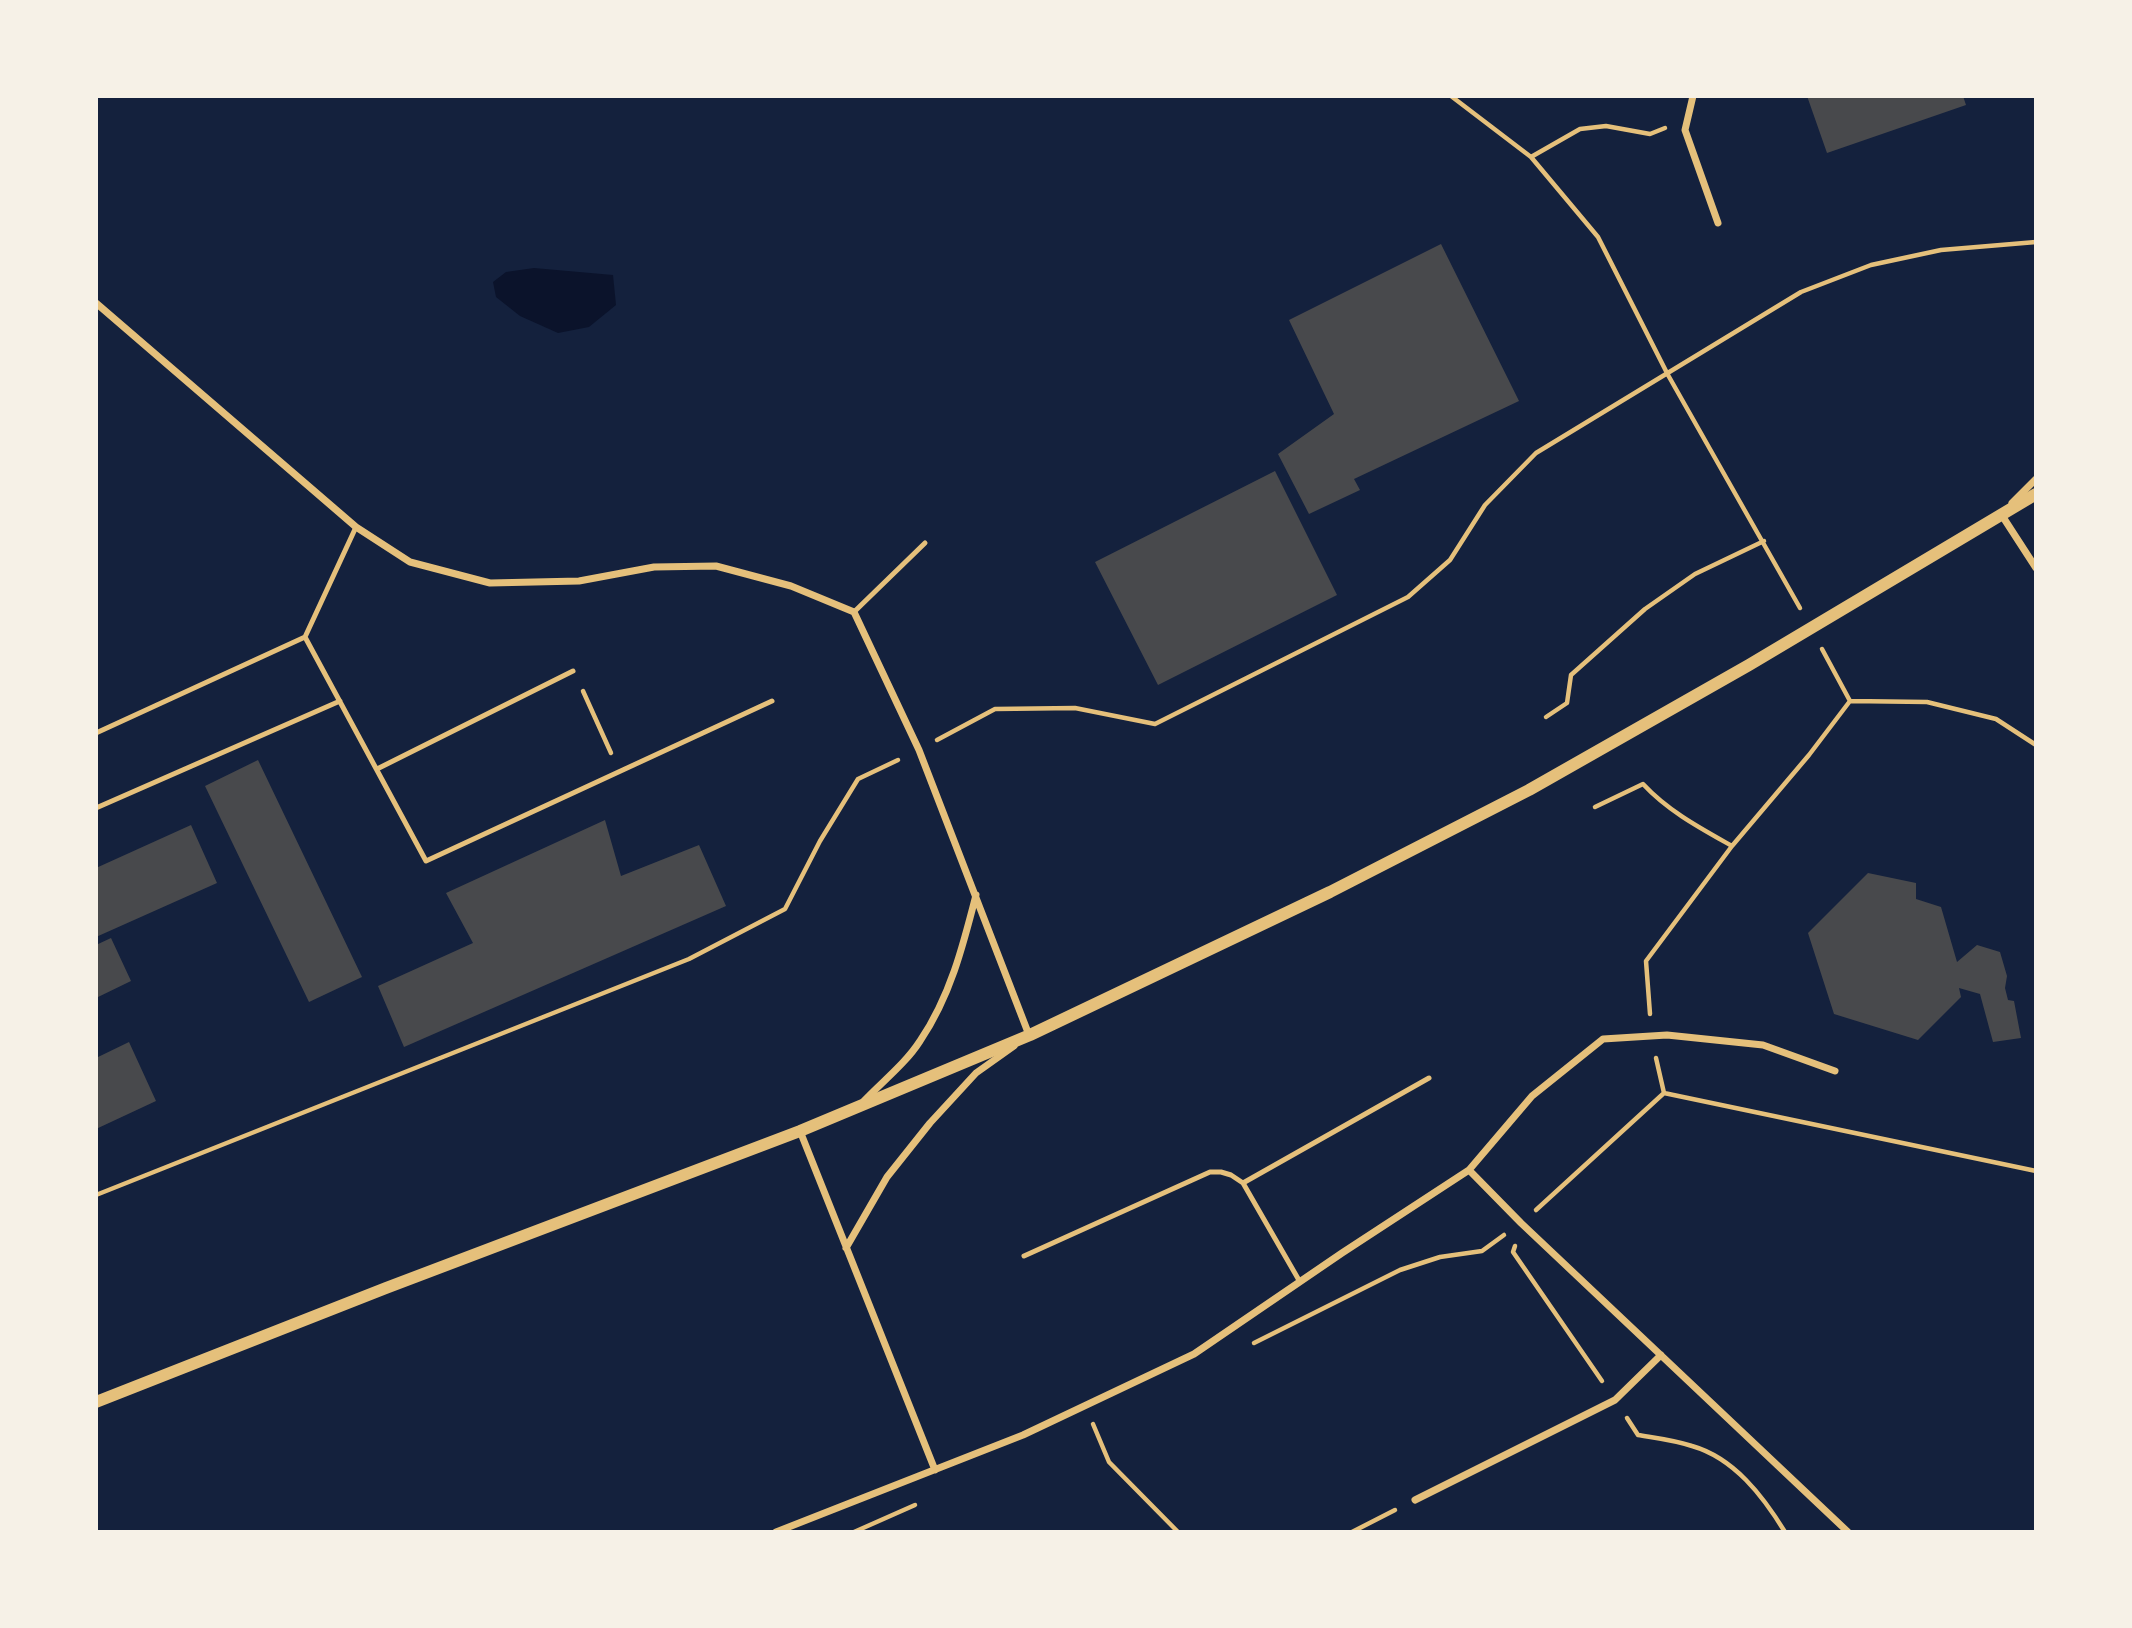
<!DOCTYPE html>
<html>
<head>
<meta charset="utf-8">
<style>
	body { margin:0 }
	#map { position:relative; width:2132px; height:1628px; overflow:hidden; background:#14213d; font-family:"Archivo Narrow",sans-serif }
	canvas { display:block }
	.frame { position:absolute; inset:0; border:98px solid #f6f1e7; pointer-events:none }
</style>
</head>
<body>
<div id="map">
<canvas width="2132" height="1628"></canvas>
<div class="frame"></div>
</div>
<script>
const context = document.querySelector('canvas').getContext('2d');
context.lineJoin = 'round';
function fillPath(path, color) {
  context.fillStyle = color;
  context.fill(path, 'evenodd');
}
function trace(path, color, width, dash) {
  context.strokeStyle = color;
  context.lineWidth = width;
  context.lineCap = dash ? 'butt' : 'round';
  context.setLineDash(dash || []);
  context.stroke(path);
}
const water = new Path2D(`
	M534,268L613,275L616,305L589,327L558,333L520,316L496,297L493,282L506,272Z`);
const building = new Path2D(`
	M1807,96H1963L1966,105L1827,153Z
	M1441,244L1519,401L1354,479L1360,490L1309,514L1278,454L1334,414L1289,320Z
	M1275,471L1337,595L1158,685L1095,562Z
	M258,760L362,977L309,1002L205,786Z
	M605,820L621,876L699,845L726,906L404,1047L378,986L473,943L446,893Z
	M191,825L217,883L96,937V868Z
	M1868,873L1916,883V899L1941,907L1957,962L1977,945L2000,952L2007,976L2005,988L2008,1000L2014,1001L2021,1038L1993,1042L1980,994L1959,988L1961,997L1918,1040L1834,1014L1808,933Z
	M111,938L131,981L96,998V945Z
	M129,1042L156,1101L96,1129V1058Z`);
const path = new Path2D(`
	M1451,96L1531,157
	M1665,128L1650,134L1606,126L1580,129L1531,157L1598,237L1668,375L1800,608
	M583,691L611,753
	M1850,701L1927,702L1996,719L2036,745
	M1546,717L1567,703L1571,675L1645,609L1695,574L1764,541
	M937,740L995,709L1075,708L1155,724L1408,597L1450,560L1485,505L1536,453L1801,292L1871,265L1941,250L2036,242
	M1595,807L1643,784C1668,811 1700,828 1732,846
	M1650,1014L1646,961L1732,846L1809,755L1850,701L1822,649
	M1656,1058L1664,1093L2036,1171
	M96,1195L689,959L785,909L820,841L858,779L898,760
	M1536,1210L1664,1093
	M1515,1246L1513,1252L1602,1381
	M1254,1343L1400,1270L1440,1257L1482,1251L1504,1235
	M1627,1418L1638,1435C1656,1438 1674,1440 1692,1446C1734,1458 1763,1496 1785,1532
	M1093,1424L1109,1462L1178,1532
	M854,1532L915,1505
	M1352,1532L1395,1510`);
const service = new Path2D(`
	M854,612L925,543
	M305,637L426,861L772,701
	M96,733L305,637L356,527
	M377,769L573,671
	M96,808L340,701
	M1243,1183L1429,1078
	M1024,1256L1210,1172H1221L1231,1175L1243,1183L1300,1282`);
const minor = new Path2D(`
	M1693,96L1685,130L1718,223
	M96,303L356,527L410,562L490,583L579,581L654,567L716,566L791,586L854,612L919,750L1029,1035
	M2012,503L2036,479
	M2001,514L2036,568
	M864,1101C882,1082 906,1063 920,1041C950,997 963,946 976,895
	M800,1131L935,1470
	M1469,1170L1521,1223L1848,1532
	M846,1248L887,1177L930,1123L976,1073L1014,1046
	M1415,1500L1615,1400L1661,1355
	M776,1532L1023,1435L1194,1354L1342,1253L1469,1170L1532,1096L1603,1039L1667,1035L1763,1045L1835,1071`);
const tertiary = new Path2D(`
	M96,1402L386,1288L800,1131L1030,1035L1330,892L1529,790L1749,665L2036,494`);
fillPath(water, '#0b132b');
fillPath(building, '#48494c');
trace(path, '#e5c07b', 4.5);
trace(service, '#e5c07b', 5);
trace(minor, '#e5c07b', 7);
trace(tertiary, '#e5c07b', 12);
</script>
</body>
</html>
